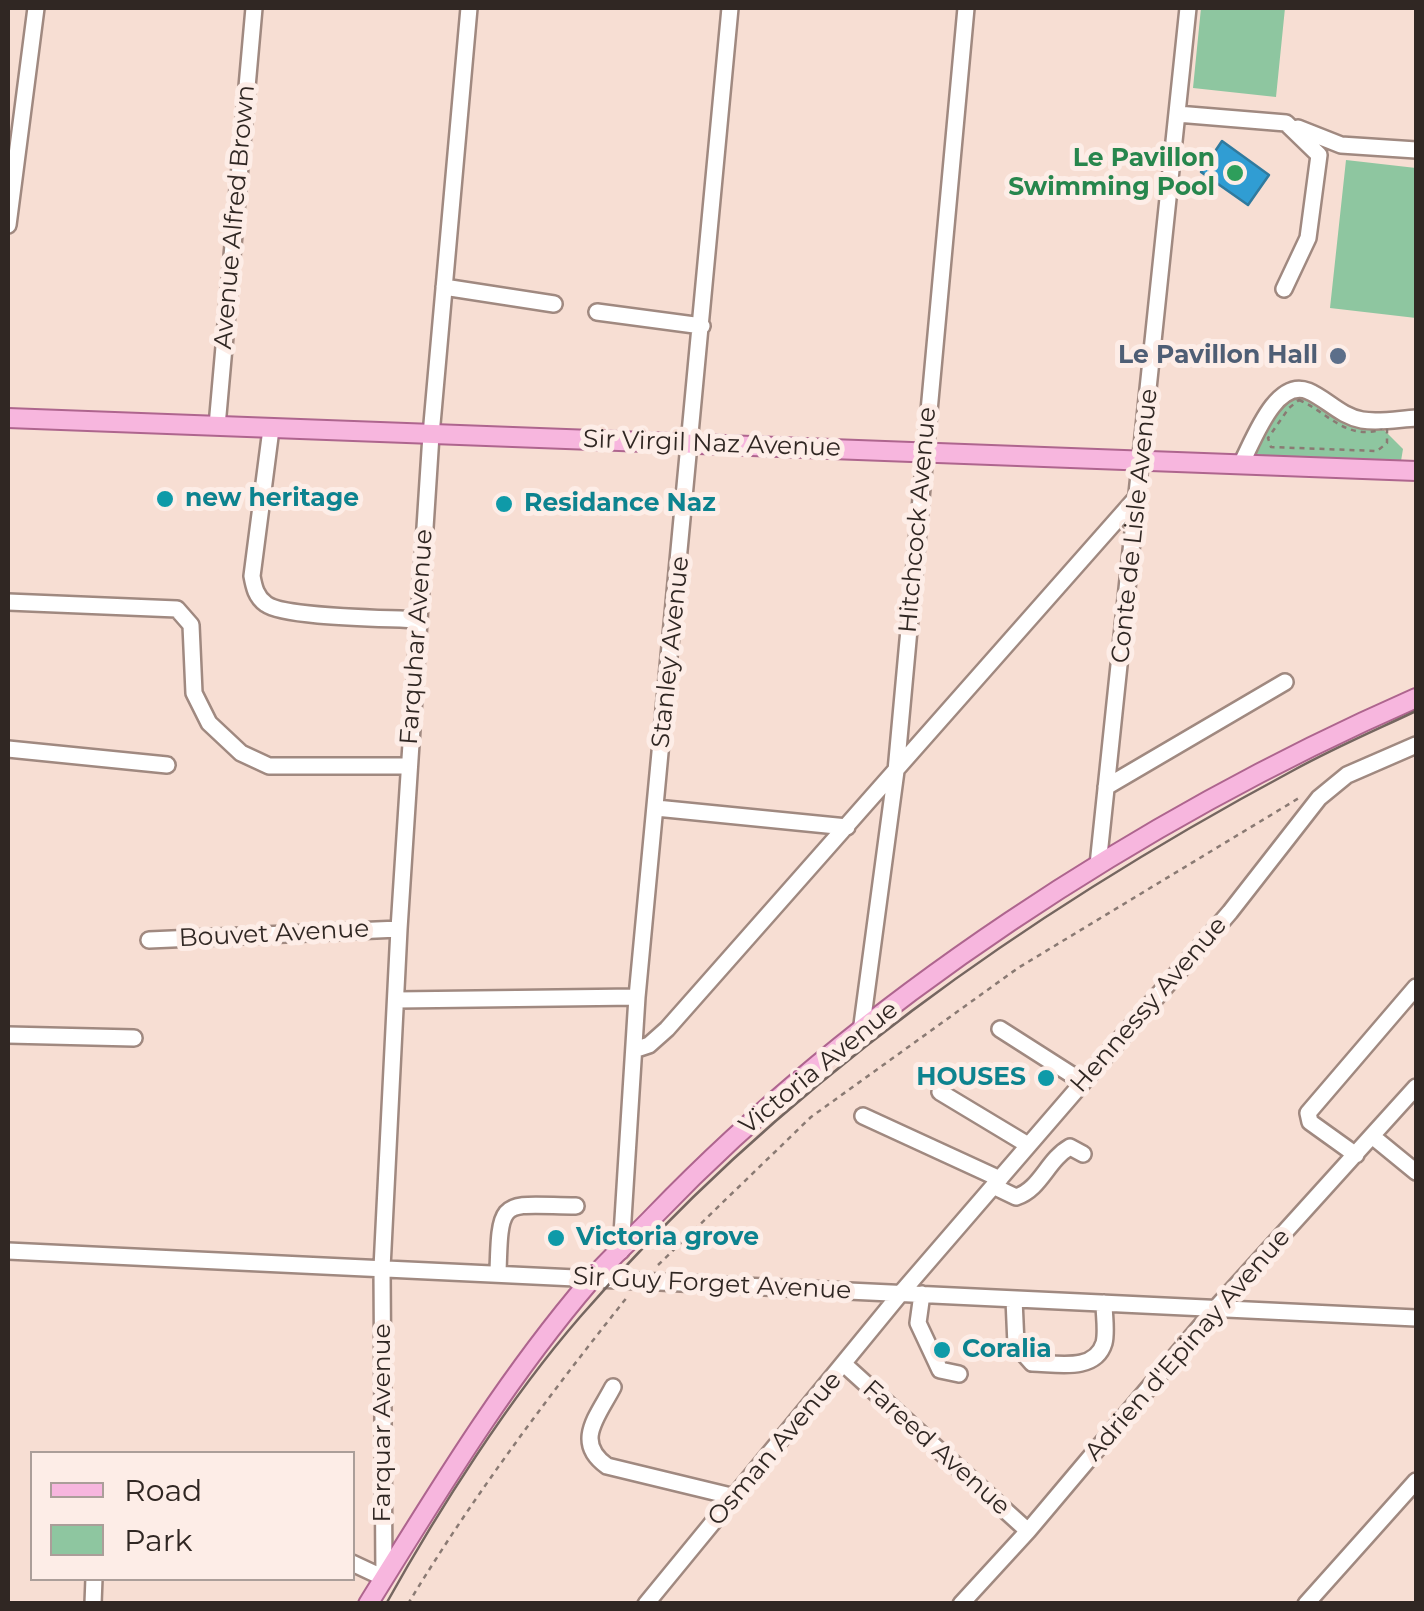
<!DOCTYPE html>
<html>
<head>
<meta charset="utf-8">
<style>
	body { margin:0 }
	#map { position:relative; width:1424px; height:1611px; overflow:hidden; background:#f7ded3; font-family:Montserrat,sans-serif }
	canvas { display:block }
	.frame { position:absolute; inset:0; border:10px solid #302723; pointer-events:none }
	.legend { position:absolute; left:30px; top:1451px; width:325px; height:130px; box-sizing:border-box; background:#fdede7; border:2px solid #ab9e99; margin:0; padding:12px 18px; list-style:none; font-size:30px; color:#302723 }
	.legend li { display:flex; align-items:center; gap:20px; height:50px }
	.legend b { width:50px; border:2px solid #ab9e99 }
</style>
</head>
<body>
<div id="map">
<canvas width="1424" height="1611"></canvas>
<div class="frame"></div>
<ul class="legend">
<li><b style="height:12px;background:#f7b6de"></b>Road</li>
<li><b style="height:28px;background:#8ec6a0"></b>Park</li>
</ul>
</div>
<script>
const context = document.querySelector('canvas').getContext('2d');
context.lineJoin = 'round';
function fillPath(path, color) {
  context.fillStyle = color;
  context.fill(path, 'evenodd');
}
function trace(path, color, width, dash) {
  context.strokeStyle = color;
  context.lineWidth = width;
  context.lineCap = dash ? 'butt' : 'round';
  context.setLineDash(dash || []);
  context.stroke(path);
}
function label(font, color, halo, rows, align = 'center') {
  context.font = font + ' Montserrat,sans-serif';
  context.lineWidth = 10;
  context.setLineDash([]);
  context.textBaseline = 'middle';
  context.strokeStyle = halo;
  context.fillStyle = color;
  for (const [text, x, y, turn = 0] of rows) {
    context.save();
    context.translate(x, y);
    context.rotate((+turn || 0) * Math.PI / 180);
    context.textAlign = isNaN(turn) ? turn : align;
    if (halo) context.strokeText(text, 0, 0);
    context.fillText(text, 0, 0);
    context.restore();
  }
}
const green = new Path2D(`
	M1201,8H1285L1276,97L1193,88Z
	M1346,160L1416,168V318L1330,308Z
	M1294,392L1382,428L1403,449L1401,461L1387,466L1253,454L1270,418Z`);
const water = new Path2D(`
	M1222,141L1269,175L1248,205L1201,172Z`);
const path = new Path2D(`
	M1299,400C1326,411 1345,440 1380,430L1387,420V443L1377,451L1271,447L1268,438L1289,408Z
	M658,1265L811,1117L1018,968L1299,798
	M408,1604C473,1496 550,1394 628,1296`);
const minor = new Path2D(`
	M1177,114L1286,123L1319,155L1308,238L1284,289
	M1298,128L1341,145L1416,150
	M8,225L36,8
	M444,287L554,304
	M597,312L702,326
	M217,426L254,8
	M271,429L252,576C254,587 256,597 266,604C285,618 389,618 418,620
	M1241,464C1253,442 1275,378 1308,391C1327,399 1340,416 1362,420C1379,423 1399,419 1416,418
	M8,602L177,609L191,625L194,693L209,723L241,753L269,766H409
	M8,749L167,765
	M1106,787L1285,682
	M656,808L847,827
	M1098,865L1188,8
	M149,940L399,929
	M397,1000L637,997
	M1000,1029L1083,1082
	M861,1032L896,771L966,8
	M8,1035L134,1038
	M634,1050L649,1045L667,1029L1137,497
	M940,1092L1028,1145
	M863,1116L1000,1179
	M1372,1136L1416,1172
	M1356,1155L1310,1122L1308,1113L1416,987
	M993,1186L1016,1197C1041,1189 1047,1160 1070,1147L1083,1154
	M8,1251L1416,1318
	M621,1251L637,997L730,8
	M498,1273C500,1195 501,1205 576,1206
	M922,1294L918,1323L940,1370L959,1374
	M1014,1299L1016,1345L1032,1363C1055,1363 1095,1373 1104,1343C1107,1332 1104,1315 1104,1303
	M845,1365L1028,1531
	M613,1387C598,1416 573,1442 607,1466L735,1497
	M352,1563L384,1578L382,1268L399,929L431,435L469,8
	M93,1604L94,1578
	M646,1604L901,1293L1230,912L1319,798L1347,775L1416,745
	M961,1604L1028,1531L1216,1308L1416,1087
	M1306,1604L1416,1481`);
const major = new Path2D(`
	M8,418L1416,471
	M368,1604C437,1493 505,1380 590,1281C610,1258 633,1238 654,1216C861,1001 1143,818 1416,698`);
const tram = new Path2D(`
	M386,1604C439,1509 509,1399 580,1317C778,1088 1029,912 1294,770C1334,748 1376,730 1416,711`);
const markers = [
	[1235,173,10,"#2e9e5b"],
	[1338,356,10,"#5c6f8a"],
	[165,499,10,"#0f9aa8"],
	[504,504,10,"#0f9aa8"],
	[1046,1078,10,"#0f9aa8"],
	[556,1238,10,"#0f9aa8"],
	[942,1350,10,"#0f9aa8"]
];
const leisureNames = [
	["Le Pavillon",1215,159],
	["Swimming Pool",1215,188]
];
const streetNames = [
	["Avenue Alfred Brown",235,217,-85],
	["Sir Virgil Naz Avenue",712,444,2],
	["Hitchcock Avenue",918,520,-85],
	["Conte de Lisle Avenue",1135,526,-84],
	["Farquhar Avenue",417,637,-86],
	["Stanley Avenue",671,652,-84],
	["Bouvet Avenue",274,934,-3],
	["Hennessy Avenue",1149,1005,-49],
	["Victoria Avenue",819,1068,-39],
	["Sir Guy Forget Avenue",712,1284,3],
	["Adrien d'Epinay Avenue",1188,1345,-49],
	["Farquar Avenue",383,1423,-90],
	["Fareed Avenue",936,1448,42],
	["Osman Avenue",775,1449,-50]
];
const serviceNames = [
	["Le Pavillon Hall",1318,356]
];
const cultureNames = [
	["new heritage",185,499],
	["Residance Naz",524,504],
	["HOUSES",1026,1078,"right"],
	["Victoria grove",576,1238],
	["Coralia",962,1350]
];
fillPath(green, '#8ec6a0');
fillPath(water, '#309dd3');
trace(water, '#307a9e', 2.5);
trace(minor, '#a08980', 20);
trace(major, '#ae658e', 22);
trace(path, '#8a7a73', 2.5, [5, 5]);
trace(minor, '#fff', 15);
trace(major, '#f7b6de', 18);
trace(tram, '#756660', 2.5);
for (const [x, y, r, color] of markers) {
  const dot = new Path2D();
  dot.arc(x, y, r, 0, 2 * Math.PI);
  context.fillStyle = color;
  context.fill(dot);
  trace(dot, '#fdede7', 4);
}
label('bold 25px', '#27864d', '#fdede7', leisureNames, 'right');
label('25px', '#302723', '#fdede7', streetNames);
label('bold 25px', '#4e5e75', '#fdede7', serviceNames, 'right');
label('bold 25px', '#0d838f', '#fdede7', cultureNames, 'left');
</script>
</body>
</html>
